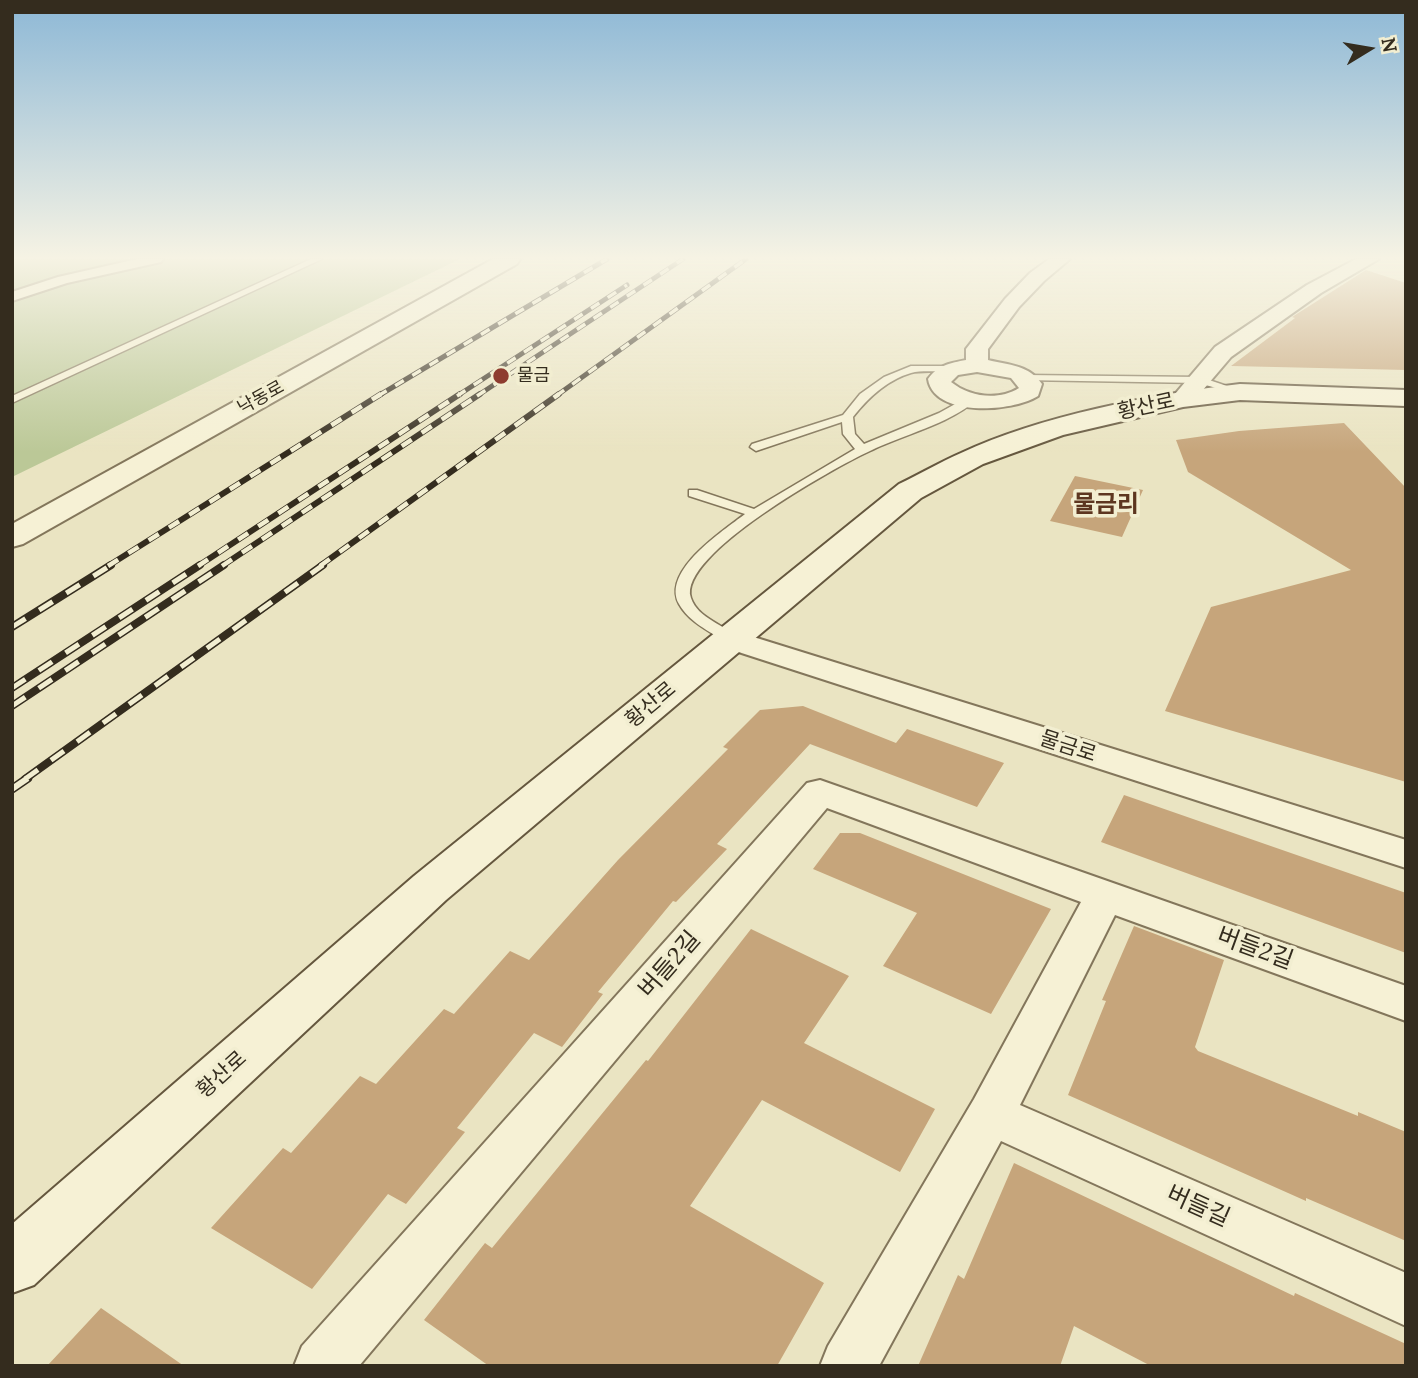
<!DOCTYPE html>
<html>
<head>
<meta charset="utf-8">
<style>
  body { margin:0 }
  #map { position:relative; width:1418px; height:1378px; overflow:hidden; background:#eae4c2; font-family:Lora,serif }
  canvas { display:block }
  .frame { position:absolute; inset:0; border:14px solid #342c1e; pointer-events:none }
  .north { position:absolute; left:1334px; top:14px; width:70px; height:70px; -webkit-text-stroke:5px #f2eed1; paint-order:stroke; rotate:79deg; font-size:19px; font-weight:700; line-height:28px; text-align:center; color:#342c1e }
  .north::after { content:''; display:block; margin:auto; width:24px; height:32px; background:#342c1e; clip-path:polygon(50% 0,100% 100%,50% 72%,0 100%) }
</style>
</head>
<body>
<div id="map">
<canvas width="1418" height="1378"></canvas>
<div class="frame"></div>
<div class="north">N</div>
</div>
<script>
const ctx = document.querySelector('canvas').getContext('2d');
ctx.lineJoin = 'round';
function fillPath(path, color) { ctx.fillStyle = color; ctx.fill(path, 'evenodd'); }
function stroke(path, color, width, dash) { ctx.strokeStyle = color; ctx.lineWidth = width; ctx.lineCap = dash ? 'butt' : 'round'; ctx.setLineDash(dash || []); ctx.stroke(path); }
function label(font, color, halo, rows, align = 'center') {
  ctx.font = font + ' Lora,"Noto Sans KR",serif'; ctx.lineWidth = 7; ctx.setLineDash([]); ctx.textBaseline = 'middle'; ctx.strokeStyle = halo; ctx.fillStyle = color; for (const [text, x, y, turn = 0] of rows) {
    ctx.save(); ctx.translate(x, y); ctx.rotate((+turn || 0) * Math.PI / 180); ctx.textAlign = isNaN(turn) ? turn : align; if (halo) ctx.strokeText(text, 0, 0); ctx.fillText(text, 0, 0); ctx.restore();
  }
}
const green = new Path2D(`
  M12,259h448l-448,218z`);
const building = new Path2D(`
  M1366,270l40,13v87l-175,-4 64,-48 -3,-1z
  M1344,423l62,65v294l-241,-71 46,-104 140,-37 -163,-98 -12,-32 63,-9z
  M1075,476l68,14 -21,47 -72,-16z
  M803,706l93,37 11,-14 97,34 -27,44 -167,-63 -93,100 10,5 -51,53 -3,-1 -75,91 5,2 -41,53 -28,-14 -77,95 8,4 -59,72 -18,-10 -76,95 -101,-61 72,-80 8,5 69,-77 16,8 68,-75 10,5 56,-63 19,9 89,-100 110,-111 -5,-2 37,-37z
  M1124,795l282,98v60l-305,-111z
  M840,833h20l191,76 -60,105 -108,-48 34,-53 -104,-44z
  M1134,926l90,34 -29,87 3,4 160,65v-4l48,20v109l-100,-43v3l-238,-106 38,-94 -4,-1z
  M751,929l98,47 -45,67 131,66 -35,63 -138,-72 -72,106 134,77 -47,83h-288l-65,-46 61,-77 7,5 154,-188 2,1z
  M1014,1163l280,133 1,-3 111,51v22h-255l-77,-40 -14,40h-142l40,-91 6,4z
  M101,1308l83,58h-137z`);
const service = new Path2D(`
  M311,259h11l-310,144v-7z
  M911,366h40l5,3 -5,3c-12,0 -28,-2 -40,1 -24,7 -43,25 -58,44l2,17 9,10 75,-31 27,-15 10,2c-26,24 -74,35 -106,51 -35,16 -193,104 -179,147 7,21 34,26 47,41l-7,4 -5,-1c-17,-11 -37,-20 -47,-38 -18,-33 44,-73 66,-90l-56,-18v-6h8l57,19 101,-60 -12,-15 -1,-12 -86,29 -6,-4 2,-3 91,-29 17,-21 24,-17z
  M1026,375l174,2 45,15 -5,3 -41,-12 -177,-3 -1,-2z`);
const pedestrian = new Path2D(`
  M137,259h26l-2,3 -94,21 -55,18v-9l46,-15z`);
const minor = new Path2D(`
  M1049,259h21l-26,22 -25,26 -31,42v11c21,5 41,5 54,24l-4,12c-25,16 -104,22 -110,-17 10,-14 22,-16 38,-19v-11l39,-50 25,-26zM977,372l34,6 8,10c-21,13 -49,9 -68,-6l7,-7z
  M1356,259h23l-58,34 -90,64 -40,47h-16l-4,-5 4,-5 40,-47 92,-62z
  M731,630l675,210v28l-686,-222 -5,-7 5,-7z
  M820,780l586,206v35l-291,-106 -95,190 386,168v53l-405,-185 -122,225h-59l8,-20 146,-247 107,-197 -254,-94 -468,558h-65l8,-20 505,-563z`);
const tertiary = new Path2D(`
  M493,259h27l-3,5 -494,280 -11,3v-23z`);
const secondary = new Path2D(`
  M1240,384l166,6v16l-166,-6 -57,7 -120,28 -80,29 -62,34 -475,402 -412,385 -22,8v-69l402,-348 485,-392c21,-10 41,-22 62,-31 79,-37 192,-59 279,-69z`);
const railFar3 = new Path2D(`
  M378,396l229,-137
  M457,396l170,-111
  M477,396l206,-137
  M556,396l190,-137`);
const railFar2 = new Path2D(`
  M108,566l273,-172
  M198,566l262,-172
  M222,566l258,-172
  M320,566l239,-172`);
const railFar1 = new Path2D(`
  M12,627l99,-62
  M12,688l188,-123
  M12,706l212,-141
  M25,779l298,-214`);
const rail = new Path2D(`
  M12,789l16,-11`);
const markers = [
  [501,376,9,"#8e3c2f"]
];
const farPoinames = [
  ["물금",517,376]
];
const farStreetnames = [
  ["낙동로",261,398,-29]
];
const streetNames = [
  ["황산로",1146,407,-12],
  ["황산로",651,705,-40],
  ["물금로",1068,747,18],
  ["황산로",222,1075,-42]
];
const quarterNames = [
  ["물금리",1106,505]
];
const nearStreetnames = [
  ["버들2길",1255,949,20],
  ["버들2길",670,965,-49],
  ["버들길",1198,1207,24]
];
fillPath(green, '#bbc897');
fillPath(building, '#c6a57b');
stroke(service, '#83765b', 3);
stroke(pedestrian, '#83765b', 4);
stroke(minor, '#83765b', 4);
stroke(tertiary, '#83765b', 4);
stroke(secondary, '#65573e', 4);
fillPath(service, '#f6f1d5');
fillPath(pedestrian, '#f6f1d5');
fillPath(minor, '#f6f1d5');
fillPath(tertiary, '#f6f1d5');
fillPath(secondary, '#f6f1d5');
stroke(railFar3, '#342c1e', 5);
stroke(railFar2, '#342c1e', 6);
stroke(railFar1, '#342c1e', 8);
stroke(rail, '#342c1e', 9);
stroke(railFar3, '#f2eed1', 3.5, [10]);
stroke(railFar2, '#f2eed1', 4.5, [12]);
stroke(railFar1, '#f2eed1', 5, [16]);
stroke(rail, '#f2eed1', 6, [19]);
const sky = ctx.createLinearGradient(0, 0, 0, 452);
sky.addColorStop(0, '#8db8d6');
sky.addColorStop(0.57, '#f6f3e4');
sky.addColorStop(1, '#f6f3e400');
ctx.fillStyle = sky;
ctx.fillRect(0, 0, 1418, 452);
for (const [x, y, r, color] of markers) { const dot = new Path2D(); dot.arc(x, y, r, 0, 2 * Math.PI); ctx.fillStyle = color; ctx.fill(dot); stroke(dot, '#f2eed1', 2.5); }
label('18px', '#342c1e', '#f2eed1', farPoinames, 'left');
label('18px', '#342c1e', '#f2eed1', farStreetnames);
label('21px', '#342c1e', '#f2eed1', streetNames);
label('bold 24px', '#5d3620', '#f2eed1', quarterNames);
label('24px', '#342c1e', '#f2eed1', nearStreetnames);
</script>
</body>
</html>
